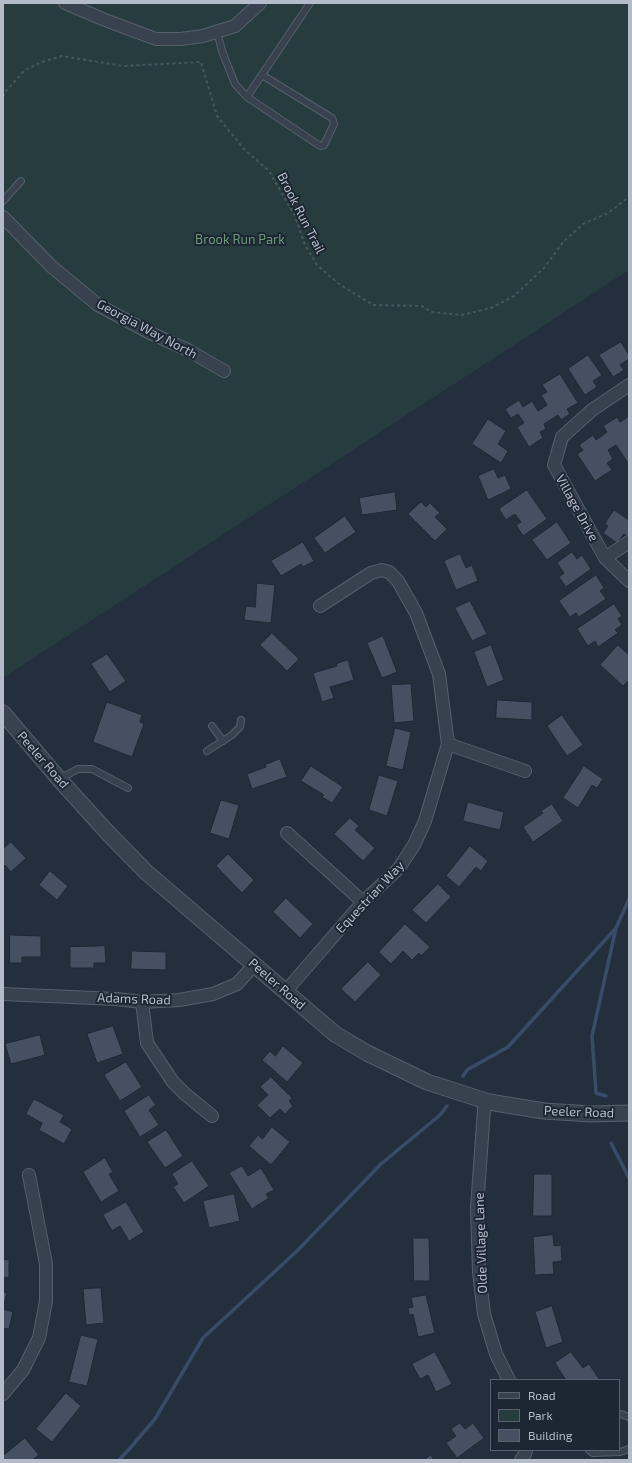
<!DOCTYPE html>
<html>
<head>
<meta charset="utf-8">
<style>
  body { margin:0 }
  #map { position:relative; width:632px; height:1463px; overflow:hidden; background:#242f3e; font-family:"Exo 2",sans-serif }
  canvas { display:block }
  .frame { position:absolute; inset:0; border:4px solid #b4bcc9; pointer-events:none }
  .legend { position:absolute; left:490px; top:1379px; width:130px; height:72px; box-sizing:border-box; background:#1d2633; border:1px solid #59626f; margin:0; padding:5px 7px; list-style:none; font-size:12px; color:#b4bcc9 }
  .legend li { display:flex; align-items:center; gap:8px; height:20px }
  .legend b { width:20px; border:1px solid #59626f }
</style>
</head>
<body>
<div id="map">
<canvas width="632" height="1463"></canvas>
<div class="frame"></div>
<ul class="legend">
<li><b style="height:5px;background:#38414e"></b>Road</li>
<li><b style="height:11px;background:#263c3f"></b>Park</li>
<li><b style="height:11px;background:#455162"></b>Building</li>
</ul>
</div>
<script>
const ctx = document.querySelector('canvas').getContext('2d');
ctx.lineJoin = 'round';
function fillPath(path, color) { ctx.fillStyle = color; ctx.fill(path, 'evenodd'); }
function stroke(path, color, width, dash) { ctx.strokeStyle = color; ctx.lineWidth = width; ctx.lineCap = dash ? 'butt' : 'round'; ctx.setLineDash(dash || []); ctx.stroke(path); }
function label(font, color, halo, rows, align = 'center') {
  ctx.font = font + ' "Exo 2",sans-serif'; ctx.lineWidth = 4; ctx.setLineDash([]); ctx.textBaseline = 'middle'; ctx.strokeStyle = halo; ctx.fillStyle = color; for (const [text, x, y, turn = 0] of rows) {
    ctx.save(); ctx.translate(x, y); ctx.rotate((+turn || 0) * Math.PI / 180); ctx.textAlign = isNaN(turn) ? turn : align; if (halo) ctx.strokeText(text, 0, 0); ctx.fillText(text, 0, 0); ctx.restore();
  }
}
const green = new Path2D(`
  M3,3h626v267l-626,408z`);
const stream = new Path2D(`
  M463,1076l4,-6 41,-23 108,-119
  M606,1096l-10,-3 -4,-57 24,-108 13,-29
  M611,1143l18,35
  M119,1460l12,-13 24,-28 48,-81 94,-87 84,-87 59,-49 7,-9`);
const building = new Path2D(`
  M621,342l8,13v4l-9,6 4,5 -11,7 -14,-22z
  M588,355l14,20 -9,6 4,6 -12,8 -17,-26z
  M560,374l18,29 -11,6 3,5 -9,6 -3,-5 -14,9 2,5 -6,3 3,6 -14,9 -12,-20 7,-4 -6,-9 -7,4 -6,-9 14,-9 4,7 9,-6 6,10 9,-6 -6,-10 6,-3 -5,-7z
  M629,416v47h-1l-12,-18 -8,5 5,9 -6,4 5,7 -17,11 -18,-27 6,-4 -4,-5 14,-10 3,5 11,-8 -4,-6 14,-9 3,5z
  M488,419l18,12 -8,13 10,7 -7,12 -29,-19z
  M494,469l4,9 7,-3 6,14 -23,11 -10,-24z
  M527,490l20,29 -24,17 -7,-11 5,-3 -6,-8 -9,6 -7,-11z
  M395,492l2,18 -35,5 -3,-17z
  M421,502l5,5 4,-4 10,10 -5,4 12,12 -12,12 -27,-27z
  M614,510l15,10v17l-5,-3 -7,9 -14,-10 5,-7 -3,-2z
  M345,516l11,16 -31,21 -11,-15z
  M557,522l14,21 -24,17 -15,-20z
  M303,542l11,19 -11,6 -2,-3 -20,12 -10,-15z
  M572,552l5,7 5,-4 9,14 -25,18 -7,-10 5,-4 -7,-10z
  M460,554l6,14 6,-3 6,16 -22,9 -12,-29z
  M596,575l8,13 -4,3 6,8 -27,18 -3,-4 -6,4 -11,-16z
  M257,583l18,2 -4,38 -27,-3 2,-14 9,1z
  M470,601l17,33 -15,7 -17,-33z
  M614,604l8,12 -4,3 4,6 -7,5 3,3 -20,14 -3,-6 -7,5 -11,-17z
  M272,633l27,26 -12,12 -27,-26z
  M383,636l14,36 -15,6 -15,-35z
  M491,645l13,35 -17,7 -13,-35z
  M618,645l11,10v25l-6,6 -23,-21z
  M107,654l19,27 -16,11 -19,-28z
  M348,660l6,20 -24,7 4,11 -12,4 -9,-29 24,-7 -1,-2z
  M411,684l3,37 -20,2 -3,-38z
  M497,700l35,2v18l-36,-2z
  M107,702l35,13 -2,7 4,2 -12,33 -39,-15z
  M562,715l21,30 -16,11 -20,-30z
  M395,728l16,4 -8,38 -17,-4z
  M280,759l7,18 -35,12 -5,-15 19,-7 -1,-2z
  M311,766l32,21 -11,16 -10,-6 2,-2 -23,-14z
  M584,766l19,13 -6,9 -5,-3 -14,23 -15,-10z
  M379,775l19,6 -11,35 -18,-6z
  M221,800l18,5 -10,34 -19,-6z
  M468,802l36,10 -4,18 -37,-9z
  M552,804l11,17 -30,21 -10,-15 20,-14 -2,-2z
  M350,818l9,8 -4,4 20,18 -12,13 -29,-27z
  M11,842l15,16 -15,14 -6,-7 -2,2v-18z
  M470,846l18,15 -7,10 -5,-4 -17,20 -13,-11z
  M228,854l26,26 -12,13 -26,-27z
  M50,871l18,15 -11,14 -18,-15z
  M438,884l13,13 -25,26 -14,-13z
  M286,898l27,26 -13,14 -27,-26z
  M405,924l25,23 -9,9 -2,-3 -7,7 -9,-9 -12,13 -12,-12z
  M10,935l31,1v21h-19v6h-12z
  M105,946l1,17h-12v5h-24v-21z
  M132,951l34,1v18l-35,-1z
  M368,962l13,13 -26,27 -14,-13z
  M113,1026l10,28 -26,9 -10,-29z
  M40,1035l5,20 -34,9 -6,-20z
  M283,1046l20,17 -16,19 -25,-22 8,-9 5,5z
  M126,1062l16,25 -22,14 -16,-26z
  M271,1077l21,21 -3,3 4,5 -8,8 -5,-5 -10,9 -13,-13 11,-10 -8,-8z
  M149,1095l7,10 -7,5 10,15 -19,12 -16,-26z
  M34,1099l30,16 -4,7 12,7 -8,15 -25,-14 3,-7 -16,-9z
  M272,1127l18,15 -19,23 -22,-19 9,-11 4,4z
  M166,1130l17,26 -18,12 -18,-26z
  M105,1158l8,14 -4,2 10,17 -18,11 -18,-30z
  M192,1161l17,25 -25,17 -11,-16 5,-3 -6,-10z
  M242,1166l6,10 13,-8 13,22 -8,4 3,4 -17,11 -23,-36z
  M534,1174h18v42h-19z
  M234,1194l6,27 -31,7 -6,-27z
  M126,1202l18,30 -15,9 -9,-15 -8,5 -9,-16z
  M553,1235l1,11 7,-1 1,16 -9,1 1,12 -19,1 -2,-38z
  M413,1238h16l1,43h-16z
  M3,1259l6,1v18l-6,-1z
  M101,1288l3,35 -18,2 -3,-36z
  M3,1292l4,1 -4,16 10,3 -4,17 -6,-1z
  M426,1295l9,38 -17,4 -5,-23 -4,1 -1,-7 5,-1 -2,-9z
  M552,1306l11,36 -17,6 -11,-36z
  M81,1335l17,4 -11,47 -18,-4z
  M435,1352l17,32 -16,8 -8,-17 -8,4 -8,-15z
  M571,1352l12,16 6,-4 11,16h-34l-11,-17z
  M66,1393l15,13 -29,36 -16,-13z
  M460,1423l5,6 8,-6 11,15 -27,20 -11,-15 10,-7 -5,-7z
  M25,1438l14,17 -7,5h-29v-4z
  M431,1455l3,5h-10z`);
const path = new Path2D(`
  M3,97l3,-6 19,-21 17,-8 20,-6 61,10 78,-4 16,54 27,33 25,22 26,45 10,29 12,20 22,19 34,21 49,1 10,6 30,3 29,-7 23,-12 30,-28 20,-27 19,-17 25,-11 21,-16`);
const service = new Path2D(`
  M217,31l5,20 13,33 12,13 73,49 4,-1 10,-21 -2,-6 -70,-43
  M247,97l63,-94
  M3,201l18,-20
  M212,726l11,15
  M207,751l25,-16 8,-8 1,-7
  M59,779l19,-10h14l36,19
  M619,1415l2,-1 8,3
  M589,1450l4,3 27,-1 9,-3`);
const minor = new Path2D(`
  M65,3l40,17 51,19h25l22,-3 32,-10 25,-23
  M3,217l49,50 46,38 52,28 38,17 36,21
  M629,385l-37,25 -30,27 -8,28 51,93 24,23
  M605,558l24,-16
  M448,744l77,27
  M287,833l76,69
  M285,992l78,-90 36,-34 15,-23 11,-24 23,-77 -9,-70 -23,-61 -18,-32 -9,-9 -7,-2 -11,3 -51,33
  M3,994l113,5 26,3 37,-2 34,-6 24,-10 17,-19
  M142,1002l5,41 26,39 12,12 27,22
  M489,1102l-5,7 -7,99 2,64 5,42 12,40 13,26
  M3,1394l20,-24 16,-32 7,-37v-37l-17,-89
  M521,1460l4,-6 1,-4`);
const tertiary = new Path2D(`
  M3,713l56,66 48,53 39,40 189,162 32,19 60,29 62,20 55,9 47,3 38,-1`);
const streetNames = [
  ["Brook Run Trail",301,213,63],
  ["Georgia Way North",147,329,28],
  ["Village Drive",577,508,61],
  ["Peeler Road",43,760,49],
  ["Equestrian Way",370,897,-47],
  ["Peeler Road",277,984,41],
  ["Adams Road",134,999,2],
  ["Peeler Road",579,1112,2],
  ["Olde Village Lane",481,1243,-92]
];
const parkNames = [
  ["Brook Run Park",240,240]
];
fillPath(green, '#263c3f');
stroke(stream, '#394c67', 3.5);
fillPath(building, '#455162');
stroke(building, '#1f2835', 1);
stroke(service, '#565f6c', 8);
stroke(minor, '#565f6c', 14);
stroke(tertiary, '#565f6c', 17);
stroke(path, '#44595c', 2, [3, 3]);
stroke(service, '#38414e', 6);
stroke(minor, '#38414e', 12);
stroke(tertiary, '#38414e', 15);
label('13px', '#b4bcc9', '#1d2633', streetNames);
label('13px', '#6b9a76', '#1d2633', parkNames);
</script>
</body>
</html>
